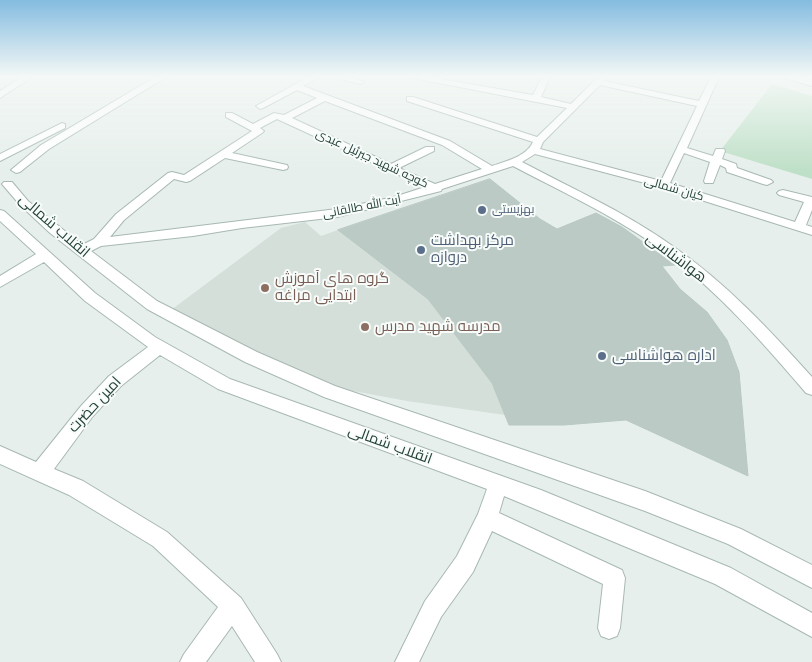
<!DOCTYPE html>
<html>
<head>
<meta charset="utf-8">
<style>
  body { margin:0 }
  canvas { display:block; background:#e6efeb }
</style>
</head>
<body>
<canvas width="812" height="662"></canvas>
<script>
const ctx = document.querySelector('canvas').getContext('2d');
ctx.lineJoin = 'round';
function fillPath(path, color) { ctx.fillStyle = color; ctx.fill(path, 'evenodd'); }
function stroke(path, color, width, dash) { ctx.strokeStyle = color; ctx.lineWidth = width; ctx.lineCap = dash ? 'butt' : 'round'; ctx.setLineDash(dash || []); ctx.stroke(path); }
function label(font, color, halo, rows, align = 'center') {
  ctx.font = font + ' Helvetica,Cairo,sans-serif'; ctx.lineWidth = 4; ctx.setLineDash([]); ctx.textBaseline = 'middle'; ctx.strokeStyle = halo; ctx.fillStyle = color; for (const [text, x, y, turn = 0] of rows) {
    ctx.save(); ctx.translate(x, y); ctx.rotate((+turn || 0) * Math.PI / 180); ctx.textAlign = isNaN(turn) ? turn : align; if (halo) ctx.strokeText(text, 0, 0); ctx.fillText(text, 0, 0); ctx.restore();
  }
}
const built = new Path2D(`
  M305,222l16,14 17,-6 90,69 64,84 13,32 -98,-14 -70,-13 -170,-75 114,-85z`);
const green = new Path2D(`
  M772,84l40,12v83l-92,-28z`);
const building = new Path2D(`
  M490,179l50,40 17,10 39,-16 26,14 53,38 -13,1 18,23 27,23 20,28 12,32 9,104 -122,-56 -62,5h-55l-17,-42 -64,-84 -90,-69z`);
const minor = new Path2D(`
  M22,77h10l-32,21v-7z
  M155,77h11l-117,72 -29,23 -4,1 -5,-3 30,-25z
  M308,77h11l-16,9 147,55 42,25c14,-5 34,-9 41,-24l-126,-41v-4h6l124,40 30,-29 -159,-31h21l104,18 9,-18h8l-9,20 30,7 27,-27h9l-3,4 95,20 12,-24h8l-32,71 26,8 3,-7h8l1,2 -3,8 14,5 1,4 34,12 2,2 -6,3 -4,-1 -36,-12 -1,-4 -6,-3 -7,18h-8l-1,-2 6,-19 -26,-9 -14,30 125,39 9,-20 -25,-7 -2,-2 2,-2 4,-1 29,7v13l-6,15 6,2v8l-152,-48 -125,-33 -13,8c51,27 105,51 152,85 52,36 96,83 138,130v18l-6,-2c-43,-50 -87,-101 -140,-140 -47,-35 -102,-60 -153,-87l-71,23 -1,2 -104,26 -95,11 -49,8 -92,10 -10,5 66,50 100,51 78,34 310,105 96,38 71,36v23l-84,-44 -83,-33 -321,-114 -79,-35 -98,-53 -97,-76 -30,-28 -18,-21 2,-2h8l16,19 54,44 12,-6 22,-25 52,-41 4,-1 12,3 68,-44 -26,-14v-4h6l21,11 21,-11 10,2 33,-17 -20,-8 -34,18 -3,1 -4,-3zM600,85l97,21 -36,75 -121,-32 3,-7zM325,101l117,44 40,24 -47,15 -36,-16 35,-17v-4h-8l-35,17 -99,-46zM277,119l148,68 -31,10 -57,12 -227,28 14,-17 50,-41 12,3 4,-1 35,-23 58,12 4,-1 1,-2 -1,-2 -55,-12 30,-20 2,-2 -4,-3z
  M333,77h17l14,5 -4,2z
  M781,77h17l14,3v6z
  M62,123l3,1v4l-65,33v-7z
  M0,210l4,1 91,82 60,44 75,42 311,111 190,78 81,45v24l-97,-53 -211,-88 -5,17 123,57 3,8 -5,50 -3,8 -8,3 -8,-3 -3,-8 5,-44 -111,-53 -19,41 -32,45 -22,45h-24l30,-61 32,-45 21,-42 9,-25 -269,-100 -58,-34 -39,31 -28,30 -39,53 29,12 84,51 74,66 36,56 4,8h-26l-23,-36 -26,36h-26l4,-8 34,-47 -65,-61 -84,-51 -69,-31v-18l36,16 45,-56 28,-30 39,-29 -63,-46 -41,-39 -44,25v-11l36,-22 -36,-33z`);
const markers = [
  [482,210,5,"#5c6f8a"],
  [421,250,5,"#5c6f8a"],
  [265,288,5,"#8d6e63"],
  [365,327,5,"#8d6e63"],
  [602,356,5,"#5c6f8a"]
];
const farStreetnames = [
  ["کوچه شهید جبرئیل عبدی",372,159,25],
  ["کیان شمالی",674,189,16],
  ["آیت الله طالقانی",362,207,-11]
];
const farServicenames = [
  ["بهزیستی",492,210]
];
const streetNames = [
  ["انقلاب شمالی",54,226,41],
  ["هواشناسی",676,258,37],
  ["امین حضرت",95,405,-47],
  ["انقلاب شمالی",390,445,20]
];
const serviceNames = [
  ["مرکز بهداشت",431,241],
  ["دروازه",431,258],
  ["اداره هواشناسی",612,356]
];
const educationNames = [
  ["گروه های آموزش",275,279],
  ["ابتدایی مراغه",275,296],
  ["مدرسه شهید مدرس",375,327]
];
fillPath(built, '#d4dfda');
fillPath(green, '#bfe0c8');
fillPath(building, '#bbcac4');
stroke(building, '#b8c9c2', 1);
stroke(minor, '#a8b8b2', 2);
fillPath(minor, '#fff');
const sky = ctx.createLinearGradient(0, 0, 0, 170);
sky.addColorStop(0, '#84bce0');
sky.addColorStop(0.45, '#f4f8f6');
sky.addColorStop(1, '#f4f8f600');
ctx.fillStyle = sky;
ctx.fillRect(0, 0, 812, 170);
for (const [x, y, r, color] of markers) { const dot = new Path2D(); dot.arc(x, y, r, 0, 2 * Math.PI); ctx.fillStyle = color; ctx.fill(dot); stroke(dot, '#f7fbf9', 2); }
label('12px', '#24423a', '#f7fbf9', farStreetnames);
label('12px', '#4e5e75', '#f7fbf9', farServicenames, 'left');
label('15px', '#24423a', '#f7fbf9', streetNames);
label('15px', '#4e5e75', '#f7fbf9', serviceNames, 'left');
label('15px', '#785e54', '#f7fbf9', educationNames, 'left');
</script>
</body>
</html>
